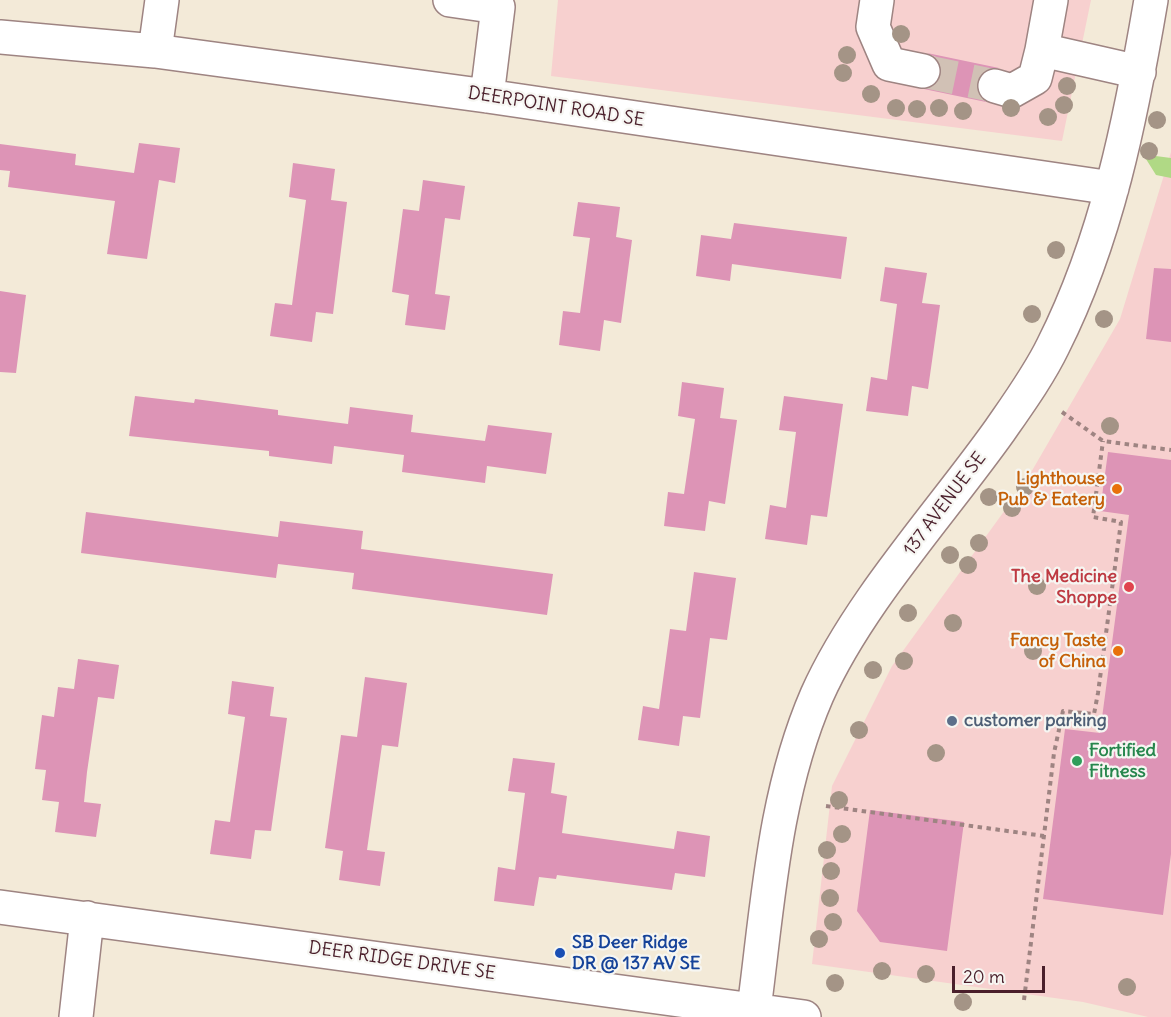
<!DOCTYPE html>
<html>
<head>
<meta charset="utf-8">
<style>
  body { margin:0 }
  #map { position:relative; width:1171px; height:1017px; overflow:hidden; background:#f3ead8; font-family:Delius,sans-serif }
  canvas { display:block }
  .scale { position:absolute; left:952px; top:966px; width:93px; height:27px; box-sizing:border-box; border:3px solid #4a1f2b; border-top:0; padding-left:8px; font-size:18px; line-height:21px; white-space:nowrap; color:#4a1f2b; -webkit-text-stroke:4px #f6f6f2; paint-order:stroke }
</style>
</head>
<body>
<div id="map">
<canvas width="1171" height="1017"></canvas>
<div class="scale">20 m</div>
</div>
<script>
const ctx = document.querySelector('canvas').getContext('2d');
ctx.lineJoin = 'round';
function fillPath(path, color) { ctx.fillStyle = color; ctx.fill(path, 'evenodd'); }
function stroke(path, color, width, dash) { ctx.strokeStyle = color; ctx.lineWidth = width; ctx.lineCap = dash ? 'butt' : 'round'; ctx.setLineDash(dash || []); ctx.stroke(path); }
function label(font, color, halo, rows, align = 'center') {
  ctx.font = font + ' Delius,sans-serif'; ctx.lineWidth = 4.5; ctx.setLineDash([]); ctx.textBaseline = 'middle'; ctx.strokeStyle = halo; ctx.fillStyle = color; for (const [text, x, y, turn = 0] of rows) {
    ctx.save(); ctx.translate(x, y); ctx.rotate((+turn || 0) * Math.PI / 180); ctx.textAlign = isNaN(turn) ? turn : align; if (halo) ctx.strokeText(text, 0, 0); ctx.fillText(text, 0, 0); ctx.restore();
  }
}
const built = new Path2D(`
  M558,0h533l-29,141 -511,-65z
  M1171,152v865h-23l-65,-15 -271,-38 20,-178 60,-120 134,-185 94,-162z`);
const green = new Path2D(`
  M1148,155l23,3v20l-15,-3 -10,-16z`);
const building = new Path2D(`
  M927,53l72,15 -16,4 -6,8v11l9,11 -62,-13 13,-5 4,-10v-9l-5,-8z
  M139,143l41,5 -5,35 -16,-3 -12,79 -40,-5 8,-53 -107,-14 2,-16 -10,-1v-26l76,10 -1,11 59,8z
  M293,163l42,6 -4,31 16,2 -14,112 -17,-2 -4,30 -42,-6 5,-33 17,2 14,-105 -17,-3z
  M423,180l42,6 -5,34 -15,-2 -10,76 15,2 -5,34 -40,-5 4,-30 -17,-3 11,-83 16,2z
  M578,202l42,5 -4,30 16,3 -11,83 -17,-3 -4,31 -41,-6 4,-34 17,2 10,-75 -17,-2z
  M734,223l113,14 -6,42 -109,-15 -2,17 -34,-5 5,-41 30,4z
  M885,267l42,6 -5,30 18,2 -12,84 -16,-3 -4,30 -42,-5 5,-34 16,3 10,-76 -17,-3z
  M1154,268l17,1v73l-25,-3z
  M0,291l26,4 -10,78 -16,-1z
  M682,382l42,6 -4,30 17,2 -12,84 -16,-3 -4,30 -41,-5 4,-34 16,2 11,-75 -17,-3z
  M135,396l59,7 1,-4 83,11v5l70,9 2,-17 63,8 -2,17 74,9 3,-16 64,8 -6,41 -59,-8 -2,17 -83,-11 2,-17 -70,-9 -2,18 -63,-8v-5l-140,-15z
  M784,396l59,8 -16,113 -16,-2 -4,30 -42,-6 5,-34 16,3 10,-76 -17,-2z
  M1108,452l63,8v394l-8,61 -120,-16 22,-170 35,4 29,-218 -29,-4z
  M86,512l192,25 2,-16 83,10 -2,18 192,25 -6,41 -195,-26 2,-16 -76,-9 -2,14 -195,-25z
  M694,572l42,6 -9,62 -17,-2 -10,80 -17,-2 -4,30 -41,-6 5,-34 16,3 11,-80 16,2z
  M78,659l41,6 -5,34 -16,-2 -11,75 -3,30 17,2 -5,33 -41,-5 4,-30 -17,-2 4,-30 -11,-1 7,-54 12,2 4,-30 16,2z
  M365,677l42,6 -9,64 -16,-2 -15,105 18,2 -5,34 -41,-6 4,-29 -18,-3 16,-113 16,2z
  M232,681l42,6 -4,29 17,2 -16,113 -16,-1 -4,29 -41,-5 5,-34 15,2 15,-105 -17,-3z
  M513,758l42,5 -4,30 16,3 -5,37 112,16 3,-18 33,5 -5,41 -30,-4 -3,17 -115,-15 -1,4 -17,-2 -5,29 -40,-5 4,-34 17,3 10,-77 -17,-2z
  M870,810l94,12 -17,129 -67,-9 -23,-31z`);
const minorTunnel = new Path2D(`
  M923,71l72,15`);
const path = new Path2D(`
  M1062,412l41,29 68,9
  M826,806l218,30
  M1024,1000l30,-247 9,-42 31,3 4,-21 23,-171 -28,-5 10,-76`);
const minor = new Path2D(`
  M450,0l48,7 -11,89
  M877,0l-4,27 16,37 34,7
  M1051,0l-9,50 97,22
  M0,37l155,14 332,45 625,92
  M155,51l7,-51
  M995,86l17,5 23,-13 7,-28
  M0,907l804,110
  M754,1009c14,-106 20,-215 63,-314 41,-92 124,-182 183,-265 18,-26 39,-55 53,-84 54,-107 78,-228 98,-346
  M76,1017l11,-99`);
const trees = [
  [901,34],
  [847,55],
  [843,73],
  [1067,86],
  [871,94],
  [1064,105],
  [896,108],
  [939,108],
  [1011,108],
  [917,109],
  [963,111],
  [1048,117],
  [1157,120],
  [1149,151],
  [1056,250],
  [1032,314],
  [1104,319],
  [1110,426],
  [1025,487],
  [989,497],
  [1012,508],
  [979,543],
  [950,555],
  [968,565],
  [1037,586],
  [908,613],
  [953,623],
  [1033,651],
  [904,661],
  [873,670],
  [859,730],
  [936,753],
  [839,800],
  [842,834],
  [827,850],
  [831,871],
  [830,898],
  [833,922],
  [819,939],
  [882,971],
  [926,974],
  [835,983],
  [1127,987],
  [963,1002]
];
const markers = [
  [1117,489,6,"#e8710a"],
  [1129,587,6,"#e0444e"],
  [1118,651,6,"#e8710a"],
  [952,721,6,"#5c6f8a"],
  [1077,761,6,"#2e9e5b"],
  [560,953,6,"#1a4fb4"]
];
const streetNames = [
  ["DEERPOINT ROAD SE",556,107,9],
  ["137 AVENUE SE",945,504,-53],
  ["DEER RIDGE DRIVE SE",402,961,8]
];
const foodNames = [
  ["Lighthouse",1105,479],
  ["Pub & Eatery",1105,500],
  ["Fancy Taste",1106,641],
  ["of China",1106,662]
];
const healthNames = [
  ["The Medicine",1117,577],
  ["Shoppe",1117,598]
];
const serviceNames = [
  ["customer parking",964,721]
];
const leisureNames = [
  ["Fortified",1089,751],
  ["Fitness",1089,772]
];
const transitNames = [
  ["SB Deer Ridge",572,943],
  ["DR @ 137 AV SE",572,964]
];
fillPath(built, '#f7d0cf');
fillPath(green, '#b0d985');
fillPath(building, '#dd94b6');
stroke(minorTunnel, '#d1c1b5', 33, [33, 16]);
stroke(minor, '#9e8482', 36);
stroke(path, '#9e8482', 4, [4.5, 4.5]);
stroke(minor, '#fff', 33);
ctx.fillStyle = '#a49486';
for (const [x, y] of trees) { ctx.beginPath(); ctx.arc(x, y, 9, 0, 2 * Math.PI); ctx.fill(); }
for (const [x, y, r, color] of markers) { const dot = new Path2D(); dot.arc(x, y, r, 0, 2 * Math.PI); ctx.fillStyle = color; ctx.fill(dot); stroke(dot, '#f6f6f2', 2); }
label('18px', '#4a1f2b', '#f6f6f2', streetNames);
label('bold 18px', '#c56008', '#f6f6f2', foodNames, 'right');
label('bold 18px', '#be3a42', '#f6f6f2', healthNames, 'right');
label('bold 18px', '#4e5e75', '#f6f6f2', serviceNames, 'left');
label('bold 18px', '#27864d', '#f6f6f2', leisureNames, 'left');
label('bold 18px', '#164399', '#f6f6f2', transitNames, 'left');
</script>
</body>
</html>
